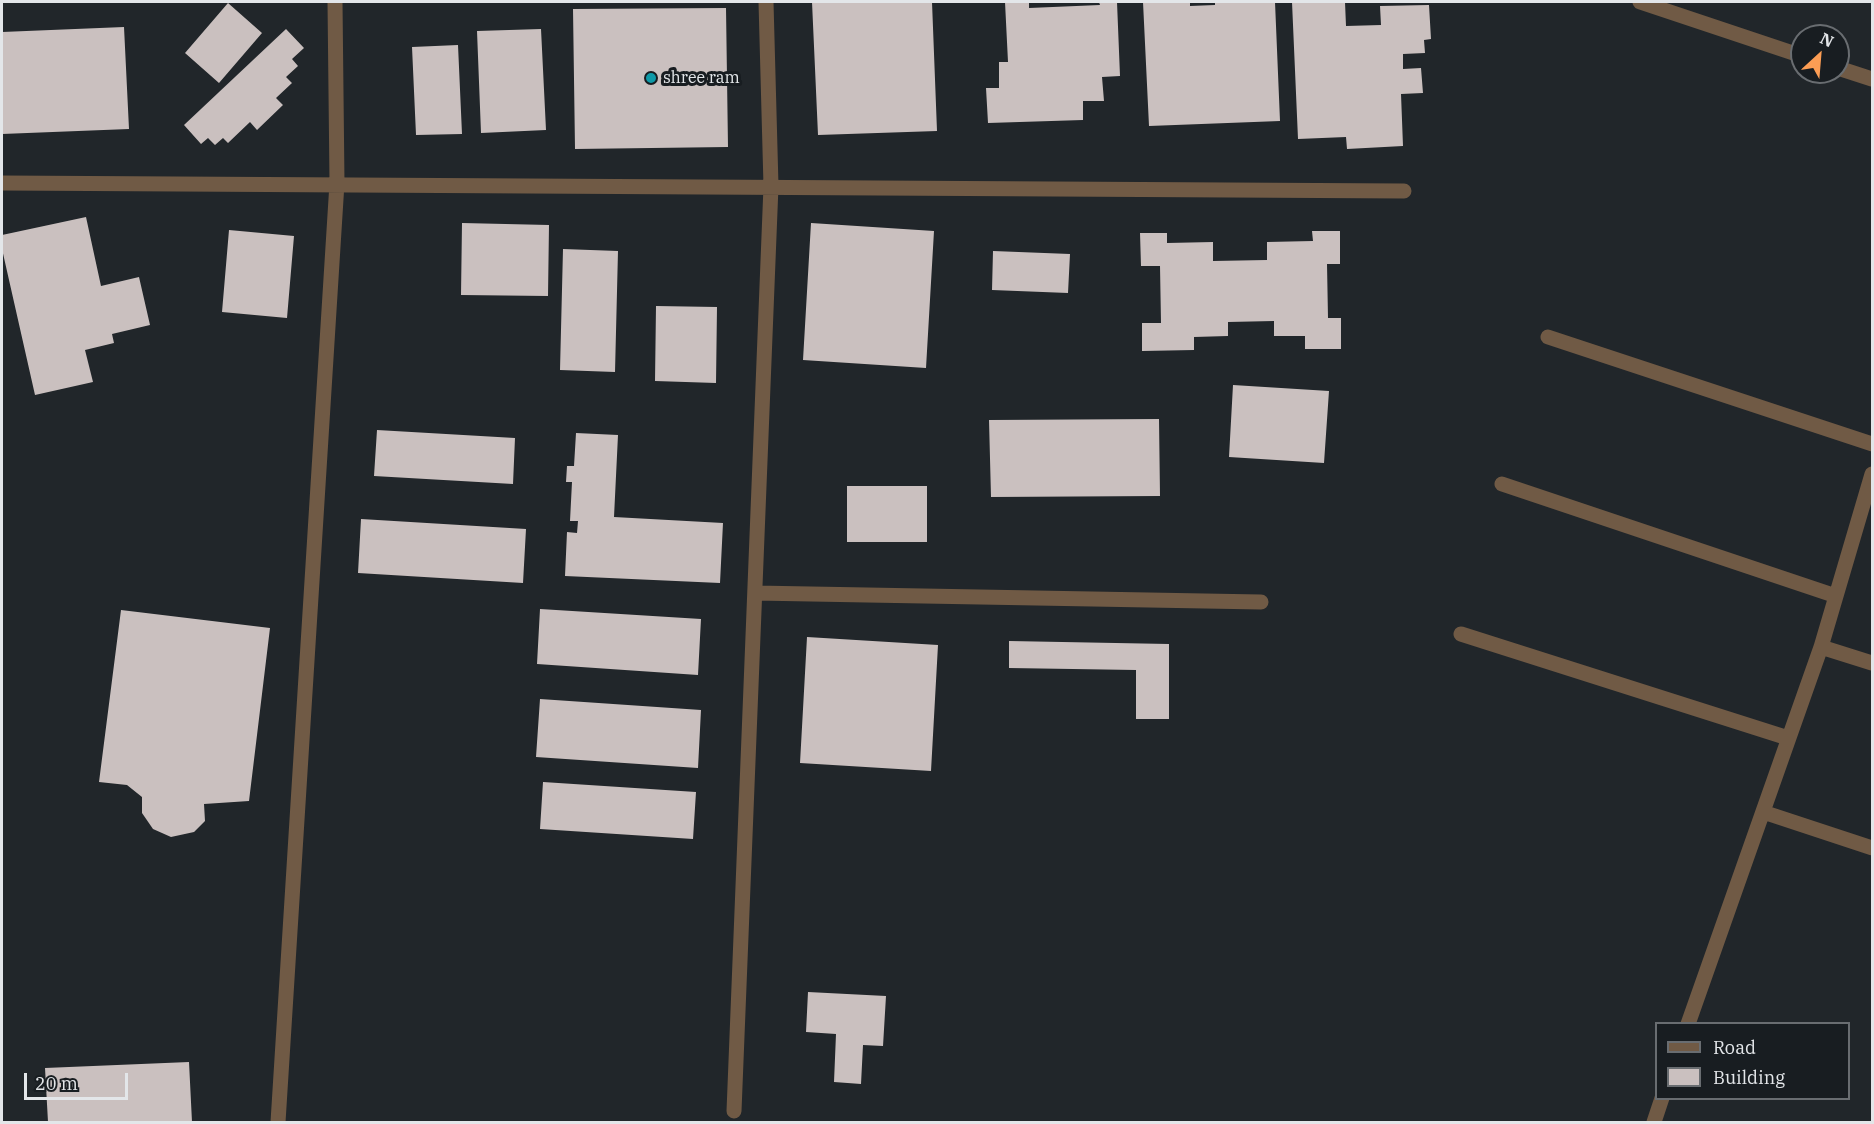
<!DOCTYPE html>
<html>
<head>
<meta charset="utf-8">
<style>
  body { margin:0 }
  #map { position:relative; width:1874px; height:1124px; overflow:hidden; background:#21262a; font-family:"IBM Plex Serif",serif }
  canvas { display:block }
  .frame { position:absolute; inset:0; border:3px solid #e3e6e9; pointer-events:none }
  .legend { position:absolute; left:1655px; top:1022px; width:195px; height:78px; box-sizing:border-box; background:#181d21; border:2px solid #696d71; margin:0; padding:8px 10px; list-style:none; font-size:18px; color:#e3e6e9 }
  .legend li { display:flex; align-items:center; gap:12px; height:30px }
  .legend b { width:30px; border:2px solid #696d71 }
  .north { position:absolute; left:1790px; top:24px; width:60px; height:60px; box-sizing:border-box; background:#181d21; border:2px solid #696d71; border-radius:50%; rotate:26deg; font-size:16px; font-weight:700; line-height:24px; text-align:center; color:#e3e6e9 }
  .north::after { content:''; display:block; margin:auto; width:21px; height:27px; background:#fc9d54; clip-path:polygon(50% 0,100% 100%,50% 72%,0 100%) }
  .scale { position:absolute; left:24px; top:1073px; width:104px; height:27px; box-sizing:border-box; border:3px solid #e3e6e9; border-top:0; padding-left:8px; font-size:18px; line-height:21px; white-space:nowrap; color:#e3e6e9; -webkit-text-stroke:4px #181d21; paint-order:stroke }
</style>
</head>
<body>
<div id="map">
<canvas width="1874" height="1124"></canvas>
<div class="frame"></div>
<ul class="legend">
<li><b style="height:8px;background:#705a45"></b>Road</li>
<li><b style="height:16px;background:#cac0bf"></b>Building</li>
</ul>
<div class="north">N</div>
<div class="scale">20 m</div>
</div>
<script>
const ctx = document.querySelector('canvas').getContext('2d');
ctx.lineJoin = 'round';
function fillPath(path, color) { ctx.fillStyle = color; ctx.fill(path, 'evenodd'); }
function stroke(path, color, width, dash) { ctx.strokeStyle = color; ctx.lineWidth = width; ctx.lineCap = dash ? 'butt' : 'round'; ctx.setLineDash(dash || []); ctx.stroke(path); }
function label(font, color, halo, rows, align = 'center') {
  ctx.font = font + ' "IBM Plex Serif",serif'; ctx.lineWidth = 6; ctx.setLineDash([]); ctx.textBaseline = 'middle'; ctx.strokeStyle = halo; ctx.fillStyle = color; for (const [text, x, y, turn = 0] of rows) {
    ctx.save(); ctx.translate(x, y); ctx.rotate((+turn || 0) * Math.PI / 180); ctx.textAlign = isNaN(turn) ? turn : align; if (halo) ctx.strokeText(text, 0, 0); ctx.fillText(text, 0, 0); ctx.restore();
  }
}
const building = new Path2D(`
  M812,2h120l5,129 -119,4z
  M1005,2h24v6l71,-3 -1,-3h18l3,74 -18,1 2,24h-21v19l-95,3 -2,-35h13v-26h9z
  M1143,2h47v4l25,-1v-3h60l5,119 -131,5z
  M1292,2h53l1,24 35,-1 -1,-19 49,-1 2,34 -7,1 1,13 -22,1v15l18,-1 2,25 -22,1 2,52 -56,3 -1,-12 -48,2z
  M228,3l34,30 -43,50 -34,-30z
  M726,8l2,139 -153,2 -2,-140z
  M124,27l5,102 -127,5v-102z
  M286,29l18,19 -12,11 6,7 -12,11 6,6 -16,15 7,7 -26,25 -7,-8 -22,21 -5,-5 -8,7 -7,-7 -7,6 -17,-19z
  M541,29l5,101 -65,3 -4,-102z
  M458,45l4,89 -46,1 -4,-88z
  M86,217l15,69 38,-9 11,48 -38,9 2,9 -29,7 8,32 -58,13 -33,-146v-14z
  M462,223l87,2 -1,71 -87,-1z
  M811,223l123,8 -8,137 -123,-8z
  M229,230l65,6 -7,82 -65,-6z
  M1312,231h28v33h-13l1,54h13v31h-36v-13h-31v-15l-46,1v14l-34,1v13l-52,1v-28h19l-1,-57h-19l-1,-33h27v10l46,-1v19l54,-1v-18l46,-1z
  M563,249l55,2 -3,121 -55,-2z
  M993,251l77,3 -2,39 -76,-3z
  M656,306l61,1 -1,76 -61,-2z
  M1233,385l96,6 -5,72 -95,-6z
  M1159,419l1,77 -169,1 -2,-77z
  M377,430l138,8 -2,46 -139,-8z
  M576,433l42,2 -4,82 109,6 -3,60 -155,-7 2,-44 10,1 1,-12h-8l2,-39h-6l1,-16h7z
  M847,486h80v56h-80z
  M361,519l165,10 -3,54 -165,-10z
  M540,609l161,10 -3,56 -161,-11z
  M121,610l149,18 -21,173 -45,3 1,17 -11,11 -23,5 -18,-8 -11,-16v-16l-15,-12 -28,-3z
  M807,637l131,8 -7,126 -131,-8z
  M1009,641l160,3v75h-33v-49l-127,-2z
  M540,699l161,11 -3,58 -162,-11z
  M543,782l153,10 -3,47 -153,-10z
  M808,992l78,4 -3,50 -20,-1 -2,39 -27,-2 2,-48 -30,-2z
  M189,1062l3,60h-144l-3,-54z`);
const service = new Path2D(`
  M1640,2l162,54
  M1838,68l34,11
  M1548,337l324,107
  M1502,484l334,112
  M1461,634l327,104
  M1821,647l51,16
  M1763,812l109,36
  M1688,1024l133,-377 51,-173
  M1654,1122l8,-24`);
const minor = new Path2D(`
  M2,183l1402,8
  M755,593l506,9
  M734,1111l37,-925 -5,-184
  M278,1122l59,-939 -2,-181`);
const markers = [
  [651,78,6,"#0f9aa8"]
];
const poiNames = [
  ["shree ram",663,78]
];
fillPath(building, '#cac0bf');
stroke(service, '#705a45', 15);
stroke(minor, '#705a45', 15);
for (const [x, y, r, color] of markers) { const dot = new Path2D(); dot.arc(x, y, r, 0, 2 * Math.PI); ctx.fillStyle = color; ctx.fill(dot); stroke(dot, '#181d21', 2); }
label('16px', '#e3e6e9', '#181d21', poiNames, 'left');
</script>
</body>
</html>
